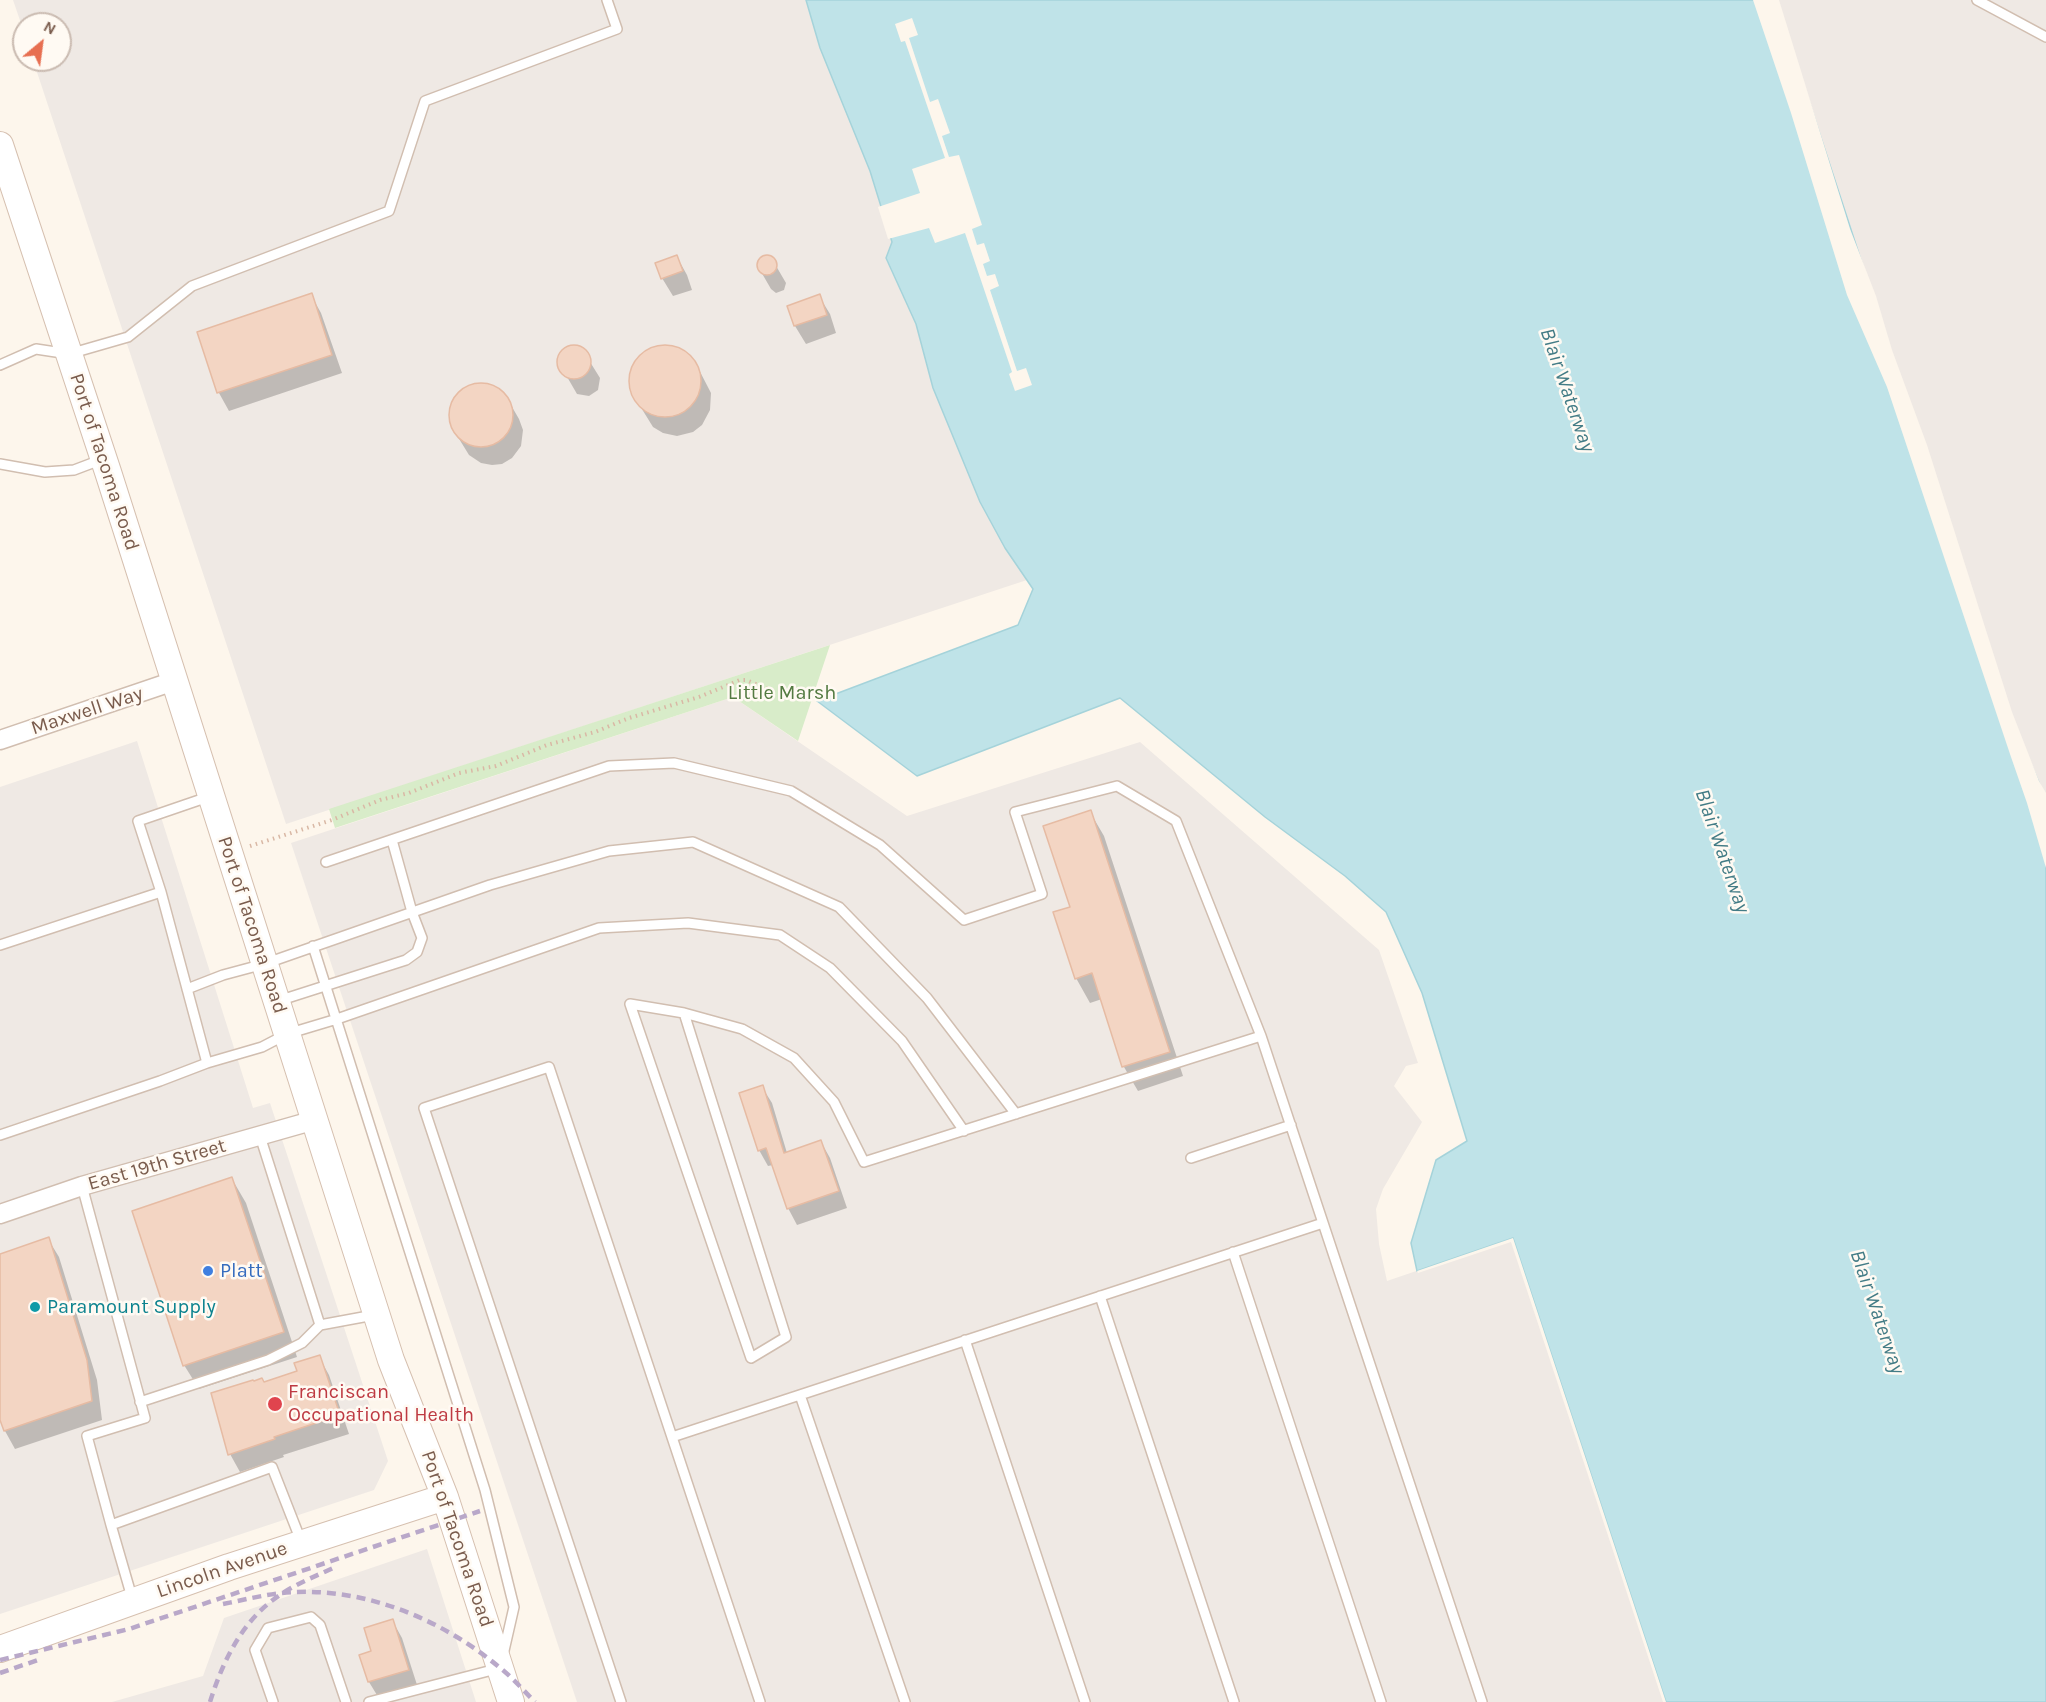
<!DOCTYPE html>
<html>
<head>
<meta charset="utf-8">
<style>
  body { margin:0 }
  #map { position:relative; width:2046px; height:1702px; overflow:hidden; background:#fdf6ec; font-family:Karla,sans-serif }
  canvas { display:block }
  .north { position:absolute; left:12px; top:12px; width:60px; height:60px; box-sizing:border-box; background:#fffaf3; border:2px solid #cabbb1; border-radius:50%; rotate:29deg; font-size:16px; font-weight:700; line-height:24px; text-align:center; color:#7a5c4d }
  .north::after { content:''; display:block; margin:auto; width:21px; height:27px; background:#e76f51; clip-path:polygon(50% 0,100% 100%,50% 72%,0 100%) }
</style>
</head>
<body>
<div id="map">
<canvas width="2046" height="1702"></canvas>
<div class="north">N</div>
</div>
<script>
const ctx = document.querySelector('canvas').getContext('2d');
ctx.lineJoin = 'round';
function fillPath(path, color) { ctx.fillStyle = color; ctx.fill(path, 'evenodd'); }
function stroke(path, color, width, dash) { ctx.strokeStyle = color; ctx.lineWidth = width; ctx.lineCap = dash ? 'butt' : 'round'; ctx.setLineDash(dash || []); ctx.stroke(path); }
function label(font, color, halo, rows, align = 'center') {
  ctx.font = font + ' Karla,sans-serif'; ctx.lineWidth = 5; ctx.setLineDash([]); ctx.textBaseline = 'middle'; ctx.strokeStyle = halo; ctx.fillStyle = color; for (const [text, x, y, turn = 0] of rows) {
    ctx.save(); ctx.translate(x, y); ctx.rotate((+turn || 0) * Math.PI / 180); ctx.textAlign = isNaN(turn) ? turn : align; if (halo) ctx.strokeText(text, 0, 0); ctx.fillText(text, 0, 0); ctx.restore();
  }
}
const industrial = new Path2D(`
  M13,0h793l14,48 50,123 22,71 -6,17 30,65 17,64 47,114 25,46 22,32 -741,244 -253,-764h27v-36h-36v8z
  M1776,0h270v799l-37,-86 -162,-483z
  M733,697l174,119 233,-74 239,208 39,113 -12,3 -12,20 28,36 -39,67 -7,20 3,35 8,37 126,-43 153,464h-1089l-286,-859z
  M137,741l116,367 17,-5 118,358 -14,29 -374,124v-827z
  M427,1549l49,153h-364l91,-26 21,-58z`);
const green = new Path2D(`
  M830,645l-32,96 -65,-44 -398,131 -6,-19z`);
const water = new Path2D(`
  M806,0h970l233,713 37,86v903h-380l-153,-464 -96,33 -6,-28 25,-83 31,-19 -45,-148 -36,-81 -41,-36 -80,-59 -145,-119 -203,78 -100,-75 201,-76 15,-36 -28,-41 -25,-46 -47,-114 -17,-64 -30,-66 6,-16 -22,-71 -50,-123z`);
const pier = new Path2D(`
  M1753,0h26l71,229 26,67 16,54 35,95 85,267 27,69 7,12v75l-19,-65 -16,-46 -124,-370 -40,-92 -56,-182z
  M912,18l6,17 -9,3 21,64 8,-3 12,34 -8,3 7,21 10,-2 23,70 -10,4 5,16 7,-2 6,18 -7,3 4,12 8,-2 4,12 -9,4 27,81 9,-3 6,17 -17,6 -6,-17 3,-2 -47,-139 -30,10 -6,-15 -41,11 -10,-32 42,-14 -8,-24 33,-11 -40,-117 -4,1 -6,-18z
  M1513,1238l153,464h-3l-152,-460 -93,31 -1,-2z`);
const shadow = new Path2D(`
  M677,257l10,18 5,15 -19,6 -11,-18z
  M767,257l5,2 14,24 -2,7 -8,3 -5,-4 -11,-19 -2,-6 3,-5z
  M311,295l10,18 21,60 -113,38 -10,-18 -20,-61z
  M819,296l11,18 6,19 -30,11 -11,-18 -6,-19z
  M666,346l19,7 11,11 15,29 -1,17 -8,15 -9,7 -16,4 -14,-3 -10,-6 -21,-34 -1,-6 1,-16 8,-13 16,-10z
  M570,348l12,1 18,29 -2,12 -9,6 -12,-2 -18,-31 2,-9z
  M474,385h15l6,3 13,12 11,19 4,11 -2,16 -9,12 -10,6 -10,1 -11,-2 -12,-8 -16,-26 -3,-10 2,-16 4,-6 9,-9z
  M1090,812l14,24 79,240 -45,15 -14,-24 -22,-68 -12,4 -14,-25 -4,-70z
  M762,1087l10,16 15,50 34,-11 9,16 17,50 -50,17 -9,-17 -15,-43 -5,1 -9,-16z
  M232,1179l14,24 51,154 -98,32 -15,-24z
  M48,1239l11,18 38,123 5,40 -87,29 -10,-18 -5,-16v-160z
  M319,1357l10,18 20,59 -66,21 1,2 -44,15 -10,-18 34,-70 35,-12z
  M392,1620l10,18 16,50 -38,12 -11,-18 -8,-27 12,-3z`);
const building = new Path2D(`
  M677,255l6,16 -22,8 -6,-16z
  M757 265a10 10 0 1 1 20 0a10 10 0 1 1-20 0Z
  M312,293l20,62 -115,38 -20,-61z
  M820,294l7,21 -33,11 -7,-20z
  M629 381a36 36 0 1 1 72 0a36 36 0 1 1-72 0Z
  M557 362a17 17 0 1 1 34 0a17 17 0 1 1-34 0Z
  M449 415a32 32 0 1 1 64 0a32 32 0 1 1-64 0Z
  M1091,810l79,242 -48,15 -30,-94 -17,6 -22,-67 17,-5 -27,-81z
  M763,1085l21,68 37,-13 18,51 -52,18 -21,-61 -8,3 -19,-58z
  M232,1177l52,155 -101,34 -51,-155z
  M49,1237l38,123 5,41 -88,30 -4,-11v-166z
  M320,1355l20,60 -66,22 1,2 -47,16 -17,-62 42,-13 1,1 8,-3 2,4 33,-11 -3,-8z
  M393,1619l16,51 -41,12 -9,-27 12,-4 -7,-23z`);
const path = new Path2D(`
  M250,846l82,-26 48,-20 29,-7 50,-20 37,-7 51,-21 48,-13 34,-14 70,-21 41,-17h6l27,11`);
const lane = new Path2D(`
  M1977,0l69,37
  M0,365l36,-16 33,5 59,-17 64,-51 197,-75 36,-110 192,-72 -10,-29
  M0,464l45,8 29,-2 29,-11
  M208,797l-70,24 23,71 46,171 55,-16 25,-13 50,-15 262,-91 89,-5 92,12 50,33 72,73 62,90
  M326,862l283,-96 65,-3 117,28 89,54 84,75 78,-26 -27,-82 102,-26 59,35 85,215 221,666
  M0,945l161,-53
  M313,946l172,544 29,117 -11,48
  M187,989l36,-14 41,-11 226,-79 119,-34 84,-9 146,65 88,91 89,116
  M278,1001l128,-41 11,-8 5,-14 -10,-26 -20,-72
  M684,1013l102,324 -35,21 -121,-354 54,9 58,16 52,29 40,44 30,60 397,-126
  M0,1135l160,-54 47,-18
  M260,1136l60,189
  M1191,1158l100,-33
  M82,1186l63,232 -58,18 24,89 161,-58 29,74
  M1233,1252l148,450
  M1100,1296l134,406
  M965,1340l120,362
  M800,1395l105,307
  M140,1402l128,-42 34,-17 18,-18 54,-10
  M672,1437l651,-214
  M111,1525l22,76
  M273,1702l-18,-52 13,-22 43,-11 9,8 26,77
  M369,1702l131,-34
  M621,1702l-197,-594 125,-41 211,635`);
const street = new Path2D(`
  M0,740l174,-59
  M0,1214l82,-28 233,-66`);
const secondary = new Path2D(`
  M0,145l108,327 283,888 54,137 66,205
  M0,1649l229,-82 216,-70`);
const rail = new Path2D(`
  M223,1604c20,-4 40,-9 59,-11 78,-8 158,25 217,74 13,10 24,23 36,35
  M0,1660l129,-31 351,-118
  M0,1673l38,-13
  M210,1702c13,-42 34,-85 73,-109 15,-10 33,-17 50,-25`);
const markers = [
  [208,1271,6,"#3f7fe0"],
  [35,1307,6,"#0f9aa8"],
  [275,1404,8,"#e0444e"]
];
const streetNames = [
  ["Port of Tacoma Road",104,462,72],
  ["Maxwell Way",87,711,-18],
  ["Port of Tacoma Road",252,925,72],
  ["East 19th Street",157,1165,-16],
  ["Port of Tacoma Road",457,1539,71],
  ["Lincoln Avenue",222,1570,-19]
];
const parkNames = [
  ["Little Marsh",782,693]
];
const shopNames = [
  ["Platt",220,1271]
];
const cultureNames = [
  ["Paramount Supply",47,1307]
];
const healthNames = [
  ["Franciscan",288,1392],
  ["Occupational Health",288,1415]
];
const waterNames = [
  ["Blair Waterway",1567,390,71],
  ["Blair Waterway",1722,851,71],
  ["Blair Waterway",1877,1312,71]
];
fillPath(industrial, '#efe9e4');
fillPath(green, '#d8ecc9');
fillPath(water, '#bfe3e8');
stroke(water, '#a5d3da', 1.5);
fillPath(pier, '#fdf6ec');
fillPath(shadow, '#0003');
fillPath(building, '#f3d5c3');
stroke(building, '#e6bba3', 1.5);
stroke(lane, '#d1beb0', 12);
stroke(street, '#d1beb0', 21);
stroke(secondary, '#d6c0b0', 28);
stroke(path, '#d9b8a5', 4, [1.5, 4.5]);
stroke(lane, '#fff', 9);
stroke(street, '#fff', 18);
stroke(secondary, '#fff', 26);
stroke(rail, '#b9a8c9', 4.5, [9, 6]);
for (const [x, y, r, color] of markers) { const dot = new Path2D(); dot.arc(x, y, r, 0, 2 * Math.PI); ctx.fillStyle = color; ctx.fill(dot); stroke(dot, '#fffaf3', 2); }
label('20px', '#7a5c4d', '#fffaf3', streetNames);
label('20px', '#537a41', '#fffaf3', parkNames);
label('20px', '#366cbe', '#fffaf3', shopNames, 'left');
label('20px', '#0d838f', '#fffaf3', cultureNames, 'left');
label('20px', '#be3a42', '#fffaf3', healthNames, 'left');
label('italic 21px', '#437c86', '#fffaf3', waterNames);
</script>
</body>
</html>
